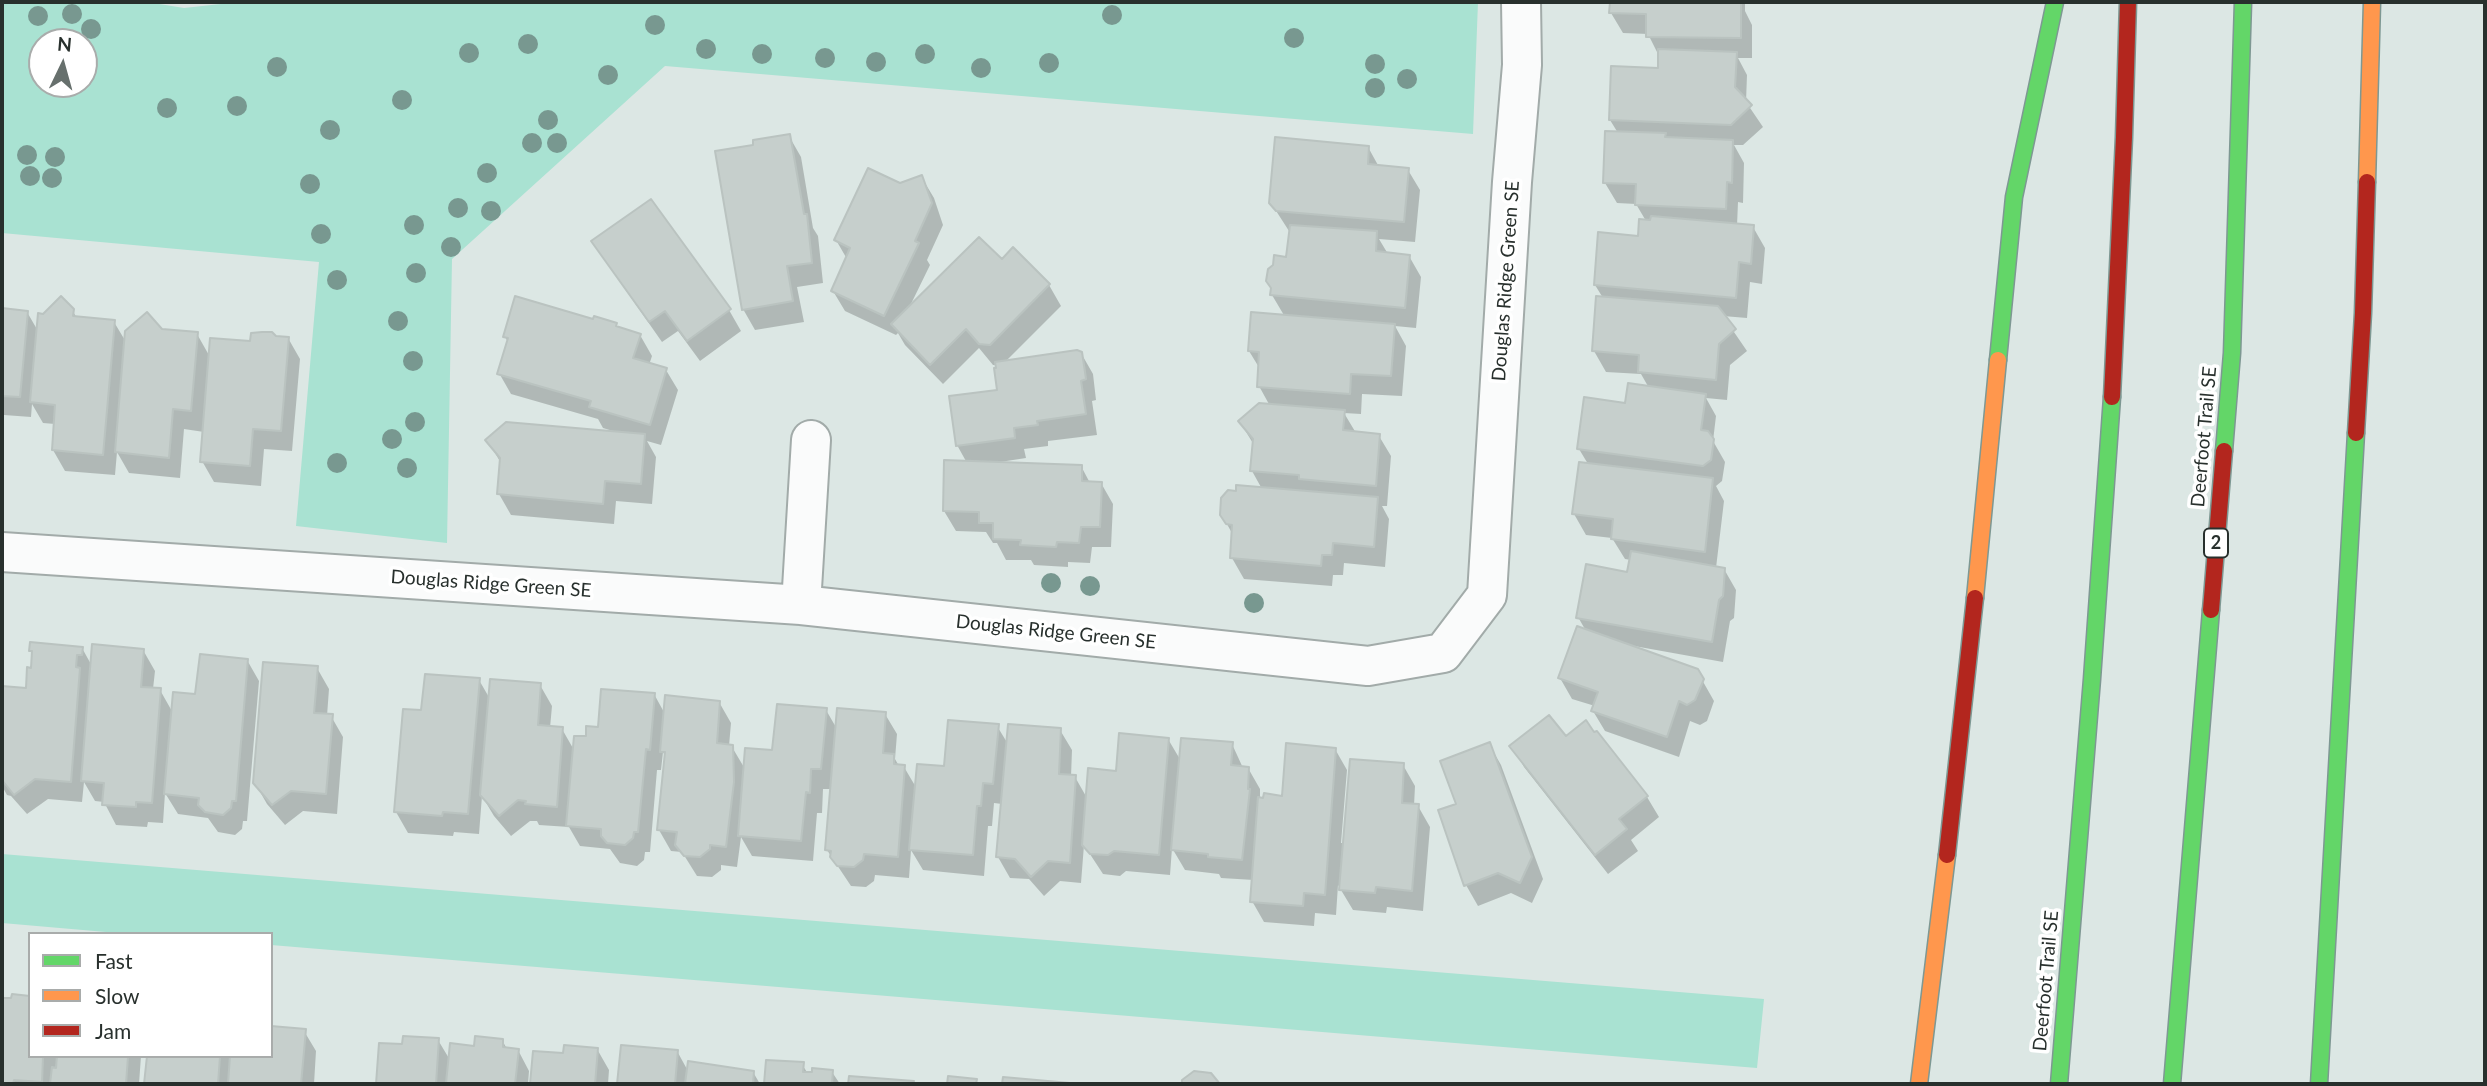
<!DOCTYPE html>
<html>
<head>
<meta charset="utf-8">
<style>
  body { margin:0 }
  #map { position:relative; width:2487px; height:1086px; overflow:hidden; background:#dce7e4; font-family:Lato,sans-serif }
  canvas { display:block }
  .frame { position:absolute; inset:0; border:4px solid #28302d; pointer-events:none }
  .legend { position:absolute; left:28px; top:932px; width:245px; height:126px; box-sizing:border-box; background:#fff; border:2px solid #a9acab; margin:0; padding:9px 12px; list-style:none; font-size:21px; color:#28302d }
  .legend li { display:flex; align-items:center; gap:14px; height:35px }
  .legend b { width:35px; border:2px solid #a9acab }
  .north { position:absolute; left:28px; top:28px; width:70px; height:70px; box-sizing:border-box; background:#fff; border:2px solid #a9acab; border-radius:50%; rotate:5deg; font-size:19px; font-weight:700; line-height:28px; text-align:center; color:#28302d }
  .north::after { content:''; display:block; margin:auto; width:24px; height:32px; background:#67706d; clip-path:polygon(50% 0,100% 100%,50% 72%,0 100%) }
</style>
</head>
<body>
<div id="map">
<canvas width="2487" height="1086"></canvas>
<div class="frame"></div>
<ul class="legend">
<li><b style="height:9px;background:#63d668"></b>Fast</li>
<li><b style="height:9px;background:#ff974d"></b>Slow</li>
<li><b style="height:9px;background:#b3261e"></b>Jam</li>
</ul>
<div class="north">N</div>
</div>
<script>
const ctx = document.querySelector('canvas').getContext('2d');
ctx.lineJoin = 'round';
function fillPath(path, color) { ctx.fillStyle = color; ctx.fill(path, 'evenodd'); }
function stroke(path, color, width, dash) { ctx.strokeStyle = color; ctx.lineWidth = width; ctx.lineCap = dash ? 'butt' : 'round'; ctx.setLineDash(dash || []); ctx.stroke(path); }
function label(font, color, halo, rows, align = 'center') {
  ctx.font = font + ' Lato,sans-serif'; ctx.lineWidth = 7; ctx.setLineDash([]); ctx.textBaseline = 'middle'; ctx.strokeStyle = halo; ctx.fillStyle = color; for (const [text, x, y, turn = 0] of rows) {
    ctx.save(); ctx.translate(x, y); ctx.rotate((+turn || 0) * Math.PI / 180); ctx.textAlign = isNaN(turn) ? turn : align; if (halo) ctx.strokeText(text, 0, 0); ctx.fillText(text, 0, 0); ctx.restore();
  }
}
const green = new Path2D(`
  M2,2h145l37,6 55,-6h1239l-5,132 -808,-68 -213,193 -5,284 -151,-17 23,-264 -317,-29zM42,42h42v42h-42z
  M2,854l1762,145 -7,69 -1486,-123v-11h-142l-127,-11z`);
const shadow = new Path2D(`
  M1611,2h134v9l7,14v33h-14l9,17 -1,27 17,25 -20,18h-9l10,18 -1,40 -5,-1 -1,24 16,1 12,21 -3,36 -12,-2 -3,36 -24,-2 24,35 -17,14 -3,35 -21,-2 10,18 -3,25 12,21 -3,19 -6,5 8,15 -8,67 8,1 12,21 -2,28 -4,3 -7,41 -89,-16 -1,2 64,23 17,30 -7,20 -7,4 -10,-4 -11,36 -74,-26 -12,-20 2,-5 -23,-7 -12,-21 26,-47 -8,-14 50,-43 3,-14 -6,-1 -13,-21 -26,-3 -12,-21 14,-50 -9,-15 47,-44 23,-17 -8,-14 -35,-2 -12,-21 9,-53 -8,-13 44,-47 7,-17 -10,-17 -19,-1 -12,-20 13,-50 -8,-13 50,-50v-12l-12,-24 -25,-1 -12,-20z
  M789,136l12,21 12,71 5,8 5,47 -26,4 7,35 -49,8 -12,-21 12,-163z
  M1368,147l11,20 29,3 12,20 -5,52 -36,-3 9,15 21,2 12,21 -5,51 -21,-2 11,20 -4,50 -40,-2 -1,20 -17,-1 12,20 23,3 12,20 -4,50h-5l7,13 -4,48 -41,-4 -1,12h-10l-1,11 -88,-7 -12,-21 1,-23 -11,-20 40,-26 -10,-18 2,-26 -14,-23 30,-16 -11,-20 1,-17 -11,-18 36,-34 -13,-22 16,-37 1,-27 -18,-28z
  M922,178l12,20 9,27 -16,35 3,5 -20,41 92,-45 11,-11 36,35 12,21 -57,57 77,-10 12,21 3,26 -4,1 5,34 -49,6v5l-24,3 2,9 -26,4v2l81,2 9,17h11l12,21 -2,43h-19l-2,16 -22,-1v5l-34,-2 -3,-5h-25l-9,-17h-4l-7,-11 -30,-1 -12,-20 23,-48 -10,-18 42,-53 -1,-27h-5l-14,-17 -36,36 -38,-39 -7,-12 -2,2 -51,-24 -12,-20 14,-32 -11,-19 64,-55z
  M594,241l135,69 12,21 -41,30 -22,-30 -16,11 -56,-80z
  M2,310l25,2 11,19 34,-21 5,8 37,4 12,20 35,-11 36,3 13,23 42,-14 23,-6 13,1 12,21 -8,92 -28,-2 -3,37 -47,-4 -12,-21 2,-29 -20,-3 -4,49 -51,-5 -12,-21 -2,23 -50,-4 -12,-21 2,-26 -12,-1 -11,-19 -1,13 -27,-2 -2,30z
  M594,321l22,3 3,5 21,6 12,21 -3,9 17,5 12,20 -17,55 -14,-4 9,16 -4,47 -36,-3 -2,23 -103,-9 -12,-21 2,-31 -14,-23 129,-8 -13,-4 -5,-9 -87,-25 -12,-21 9,-31 -3,-5z
  M82,648l10,18 51,-16 12,21 -2,18 7,1 13,23 74,-53 12,21 -12,140h-4l-1,8 -7,6 -17,-3 -10,-14 -30,-4 -13,-21 -2,30 -15,-1 -1,5 -31,-2 -12,-23 -9,-1 -11,-19 -2,20 -34,-3 -21,15 -16,-18 -4,-1 -5,-9v-98l25,2 5,-20 1,-16 -2,-4z
  M317,668l12,21 -2,27h4l12,21 -6,77 -34,-3 -18,14 -18,-21 -12,-21z
  M479,680l11,19 50,-14 12,21 -2,22 12,1 12,21 13,-12 67,-44 11,20 54,-12 12,21 -2,23 3,1 13,22 29,-18 52,-41 11,19 48,-15 12,20 -2,25 4,7 5,1 13,22 29,-21 51,-42 11,18 52,-14 12,20 -1,27h4l12,21 30,-25 51,-34 13,22 51,-17 11,24h5l12,21v10l23,-1 52,-49 12,21 -6,73h4l58,-78 12,21 -1,20h4l12,21 -7,84 -36,-4 -1,6 -33,-3 -15,-25 -2,30 -21,-2 -1,13 -50,-4 -12,-21 2,-21 -33,-2 -2,-4 -34,-4 -13,-22 -2,27 -44,-4 -6,5 -17,-2 -19,-29 -3,38 -21,-2 -16,15 -15,-17 -19,-1 -12,-21 4,-53 -8,-1 -2,23h-4l-4,50 -61,-6 -12,-20 -2,28 -34,-3 -1,6 -8,6 -15,-1 -24,-36 5,-61h-9l-1,24h-5l-4,48 -61,-5 -11,-19 -4,30 -16,-2v5l-9,7 -15,-1 -15,-24 -11,-1 -12,-21 7,-72 -3,-6 -2,18h-4l-7,82h-5l-1,8 -7,6 -17,-3 -10,-14 -30,-3 -11,-19 -30,-2 -2,-4h-7l-19,15 -17,-20 -12,-20 -3,38 -25,-2 -1,4 -45,-3 -12,-21 27,-100z
  M1566,738l81,59 12,20 -28,23 7,11 -30,23 -84,-107 -12,-21z
  M1489,744l12,21 42,114 -11,24 -21,-10 -33,13 -12,-21z
  M2,999l11,1 17,56h111l-2,28h-137z
  M304,1031l12,20 -2,33h-168l2,-28h123z
  M438,1040l12,20 25,-12 27,-8 5,9 11,1 11,21 -1,13h-150l3,-39 23,1z
  M623,1047l54,4 11,20 65,1 7,12h-141z
  M597,1049l12,21 -1,14h-75l2,-31 30,2z
  M767,1062l35,2 6,10 24,-2 8,12h-75z`);
const building = new Path2D(`
  M1610,2h131v36l-95,-1v-23l-37,-1z
  M1658,49l79,3 -2,35 17,18 -21,20 -122,-5 2,-54 47,2z
  M1605,131l61,2 -1,4 68,3 -1,43 -5,-1 -1,27 -91,-4 1,-21 -33,-1z
  M790,134l14,80h3l5,49 -25,3 6,35 -51,9 -27,-159 38,-6v-5z
  M1275,137l94,9 -1,18 41,4 -5,54 -128,-11 -7,-8z
  M868,168l32,15 22,-8 10,28 -17,38 4,2 -35,73 -53,-25 19,-43 -16,-8z
  M651,199l80,110 -44,32 -22,-30 -16,11 -58,-81z
  M1651,216l103,9 -3,39 -12,-2 -3,36 -142,-13 4,-53 40,4 1,-17 11,1z
  M1290,225l87,6 -1,20 34,4 -5,53 -135,-13 1,-7 -5,-7 2,-12 5,-4 1,-10 12,2z
  M979,237l23,22 11,-12 37,37 -60,61 -11,-1 -13,-15 -36,36 -39,-41z
  M61,296l13,13 -1,7 42,4 -12,135 -51,-5 3,-45 -25,-3 8,-89 5,1z
  M515,296l78,23 1,-3 23,7 -1,3 25,8 -8,24 34,10 -17,57 -61,-18 2,-6 -94,-27 11,-36 -5,-1z
  M1596,296l122,10 18,23 -17,15 -3,36 -78,-8 1,-17 -47,-4z
  M2,308l26,3 -8,86 -18,-1z
  M147,312l15,17 36,3 -7,79 -18,-2 -4,49 -54,-6 10,-121z
  M1251,312l144,12 -4,52 -40,-2 -1,20 -93,-7 2,-35 -11,-1z
  M262,332h10l4,4 13,1 -8,94 -28,-2 -3,37 -50,-4 10,-124 40,3 1,-8z
  M1077,350l5,2 4,27 -5,2 5,33 -49,7 1,4 -24,3 1,10 -59,8 -7,-50 48,-6 -3,-22h2l-1,-6z
  M1628,383l78,11 -5,36 7,1 6,8 -3,21 -8,6 -126,-17 7,-52 41,6z
  M1259,403l86,7 -2,20 37,4 -4,52 -77,-7v-4l-49,-4 3,-32 -15,-18z
  M506,422l139,12 -4,50 -36,-3 -2,23 -106,-10 3,-36 -15,-18z
  M944,460l138,5v16l20,1 -2,45h-19l-2,16 -22,-1 -1,5 -36,-2 1,-5 -28,-1v-16h-14v-11l-36,-1z
  M1579,462l134,16 -8,74 -94,-13 2,-20 -41,-5z
  M1236,485l142,12 -4,50 -41,-4 -1,12h-10l-1,11 -91,-8 2,-33 -6,-1 -6,-9 1,-17 7,-8 8,1z
  M1631,551l94,17 -2,28 -4,4 -7,42 -136,-24 10,-54 41,8z
  M1577,626l121,43 6,10 -9,21 -8,5 -8,-4 -12,36 -76,-26 7,-19 -40,-14z
  M30,642l53,5 -1,8h-5l-1,12 4,1 -9,114 -36,-3 -21,16 -12,-15v-94l24,2 1,-21 4,1 1,-17h-3z
  M92,644l52,5 -3,38 20,1 -9,115 -16,-1v5l-34,-2 2,-22 -23,-2z
  M200,654l48,5 -12,142h-4l-1,7 -8,7 -18,-3 -7,-7 1,-7 -35,-4 9,-102 22,2z
  M263,662l55,4 -4,47 19,1 -7,80 -35,-3 -19,14 -19,-22z
  M425,674l55,4 -12,136 -25,-2 -1,4 -48,-4 9,-103 18,1z
  M490,679l51,4 -3,42 25,2 -6,80 -32,-3 1,-3 -8,-1 -19,16 -19,-21z
  M601,689l54,4 -5,57 -4,-1 -8,83h-4l-1,6 -8,7 -18,-2 -6,-7v-7l-35,-3 8,-90h12v-10l12,1z
  M665,695l55,6 -3,42 16,2 1,37 -8,65 -16,-2v4l-10,8 -16,-1 -9,-11 2,-13 -20,-2 8,-78h-5z
  M777,704l50,4 -6,61h-10l-1,24 -4,-1 -5,49 -63,-5 7,-88 27,2z
  M837,708l49,4 -3,41 11,1v10l11,1 -7,92 -34,-3 -1,6 -9,7 -17,-1 -7,-9 1,-6 -6,-1z
  M1549,715l17,21 20,-16 8,12 3,-1 51,65 -29,23 8,10 -32,26 -86,-109z
  M948,720l51,4 -6,60 -10,-1 -2,23h-4l-4,49 -64,-5 8,-86 27,2z
  M1008,724l53,4 -2,46 17,1 -6,88 -22,-2 -17,16 -16,-18 -19,-2z
  M1119,733l50,5 -10,117 -45,-4 -6,4 -18,-1 -8,-9 6,-77 28,3z
  M1181,738l52,4 -2,23 18,2 -1,22h2l-8,71 -34,-3v-3l-37,-4z
  M1490,742l42,115 -12,26 -22,-10 -34,13 -26,-76 18,-6 -16,-43z
  M1286,743l50,5 -11,147 -21,-2 -1,13 -53,-4 8,-105 5,1 1,-5 18,3z
  M1350,759l54,4 -2,40 17,1 -7,87 -36,-4 -1,6 -36,-3z
  M12,994l18,2v60h13l-1,26 -28,-2 -1,4h-11v-86h9z
  M271,1026l35,3 -5,55h-73l2,-28h41z
  M403,1036l36,2 -3,46h-60l3,-41 23,1z
  M475,1036l28,3v8l16,2 -4,35h-69l4,-41 24,3z
  M564,1045l34,3 -3,36h-65l3,-33 30,2z
  M621,1045l57,5 -3,34h-58z
  M57,1056h71l-2,28h-76l2,-17 4,1z
  M147,1056h73l-2,28h-74z
  M766,1060l38,2 -1,10h9v-4l21,2 -1,14h-68z
  M688,1061l66,10 -1,13h-68z
  M1194,1071l17,2 9,11h-38v-4z
  M849,1076l65,5 -1,3h-65z
  M948,1076l29,3 -1,5h-29z
  M1003,1077l67,6v1h-68z`);
const street = new Path2D(`
  M2,552l799,53 567,61 75,-13 44,-58 25,-413 10,-117 -1,-63
  M801,605l10,-165`);
const fast = new Path2D(`
  M1998,360l16,-163 41,-195
  M2224,451l8,-98 11,-351
  M2059,1084l33,-405 20,-282
  M2172,1084l39,-474
  M2319,1084l37,-651`);
const slow = new Path2D(`
  M2367,182l5,-180
  M1975,598l23,-238
  M1919,1084l28,-229`);
const jam = new Path2D(`
  M2112,397l12,-260 4,-135
  M2356,433l7,-120 4,-131
  M2211,610l13,-159
  M1947,855l28,-257`);
const trees = [
  [72,14],
  [1112,15],
  [38,16],
  [655,25],
  [91,29],
  [1294,38],
  [528,44],
  [706,49],
  [469,53],
  [762,54],
  [925,54],
  [825,58],
  [876,62],
  [1049,63],
  [1375,64],
  [277,67],
  [981,68],
  [608,75],
  [1407,79],
  [1375,88],
  [402,100],
  [237,106],
  [167,108],
  [548,120],
  [330,130],
  [532,143],
  [557,143],
  [27,155],
  [55,157],
  [487,173],
  [30,176],
  [52,178],
  [310,184],
  [458,208],
  [491,211],
  [414,225],
  [321,234],
  [451,247],
  [416,273],
  [337,280],
  [398,321],
  [413,361],
  [415,422],
  [392,439],
  [337,463],
  [407,468],
  [1051,583],
  [1090,586],
  [1254,603]
];
const shields = [
  [2216,543,24]
];
const shieldNames = [
  ["2",2216,543]
];
const streetNames = [
  ["Douglas Ridge Green SE",1506,281,-86],
  ["Deerfoot Trail SE",2204,437,-85],
  ["Douglas Ridge Green SE",491,584,4],
  ["Douglas Ridge Green SE",1056,632,6],
  ["Deerfoot Trail SE",2046,981,-85]
];
fillPath(green, '#a9e2d2');
fillPath(shadow, '#0003');
fillPath(building, '#c6cfcc');
stroke(building, '#bac3c0', 2);
stroke(street, '#a2aba9', 42);
stroke(fast, '#7e9893', 19);
stroke(slow, '#7e9893', 19);
stroke(jam, '#7e9893', 19);
stroke(street, '#fafbfb', 38);
stroke(fast, '#63d668', 16);
stroke(slow, '#ff974d', 16);
stroke(jam, '#b3261e', 16);
ctx.fillStyle = '#789890';
for (const [x, y] of trees) { ctx.beginPath(); ctx.arc(x, y, 10, 0, 2 * Math.PI); ctx.fill(); }
for (const [x, y, w] of shields) { const box = new Path2D(); box.roundRect(x - w / 2, y - 14.5, w, 29, 5); ctx.fillStyle = '#fff'; ctx.fill(box); stroke(box, '#28302d', 2); }
label('bold 18px', '#28302d', null, shieldNames);
label('19px', '#28302d', '#fff', streetNames);
</script>
</body>
</html>
